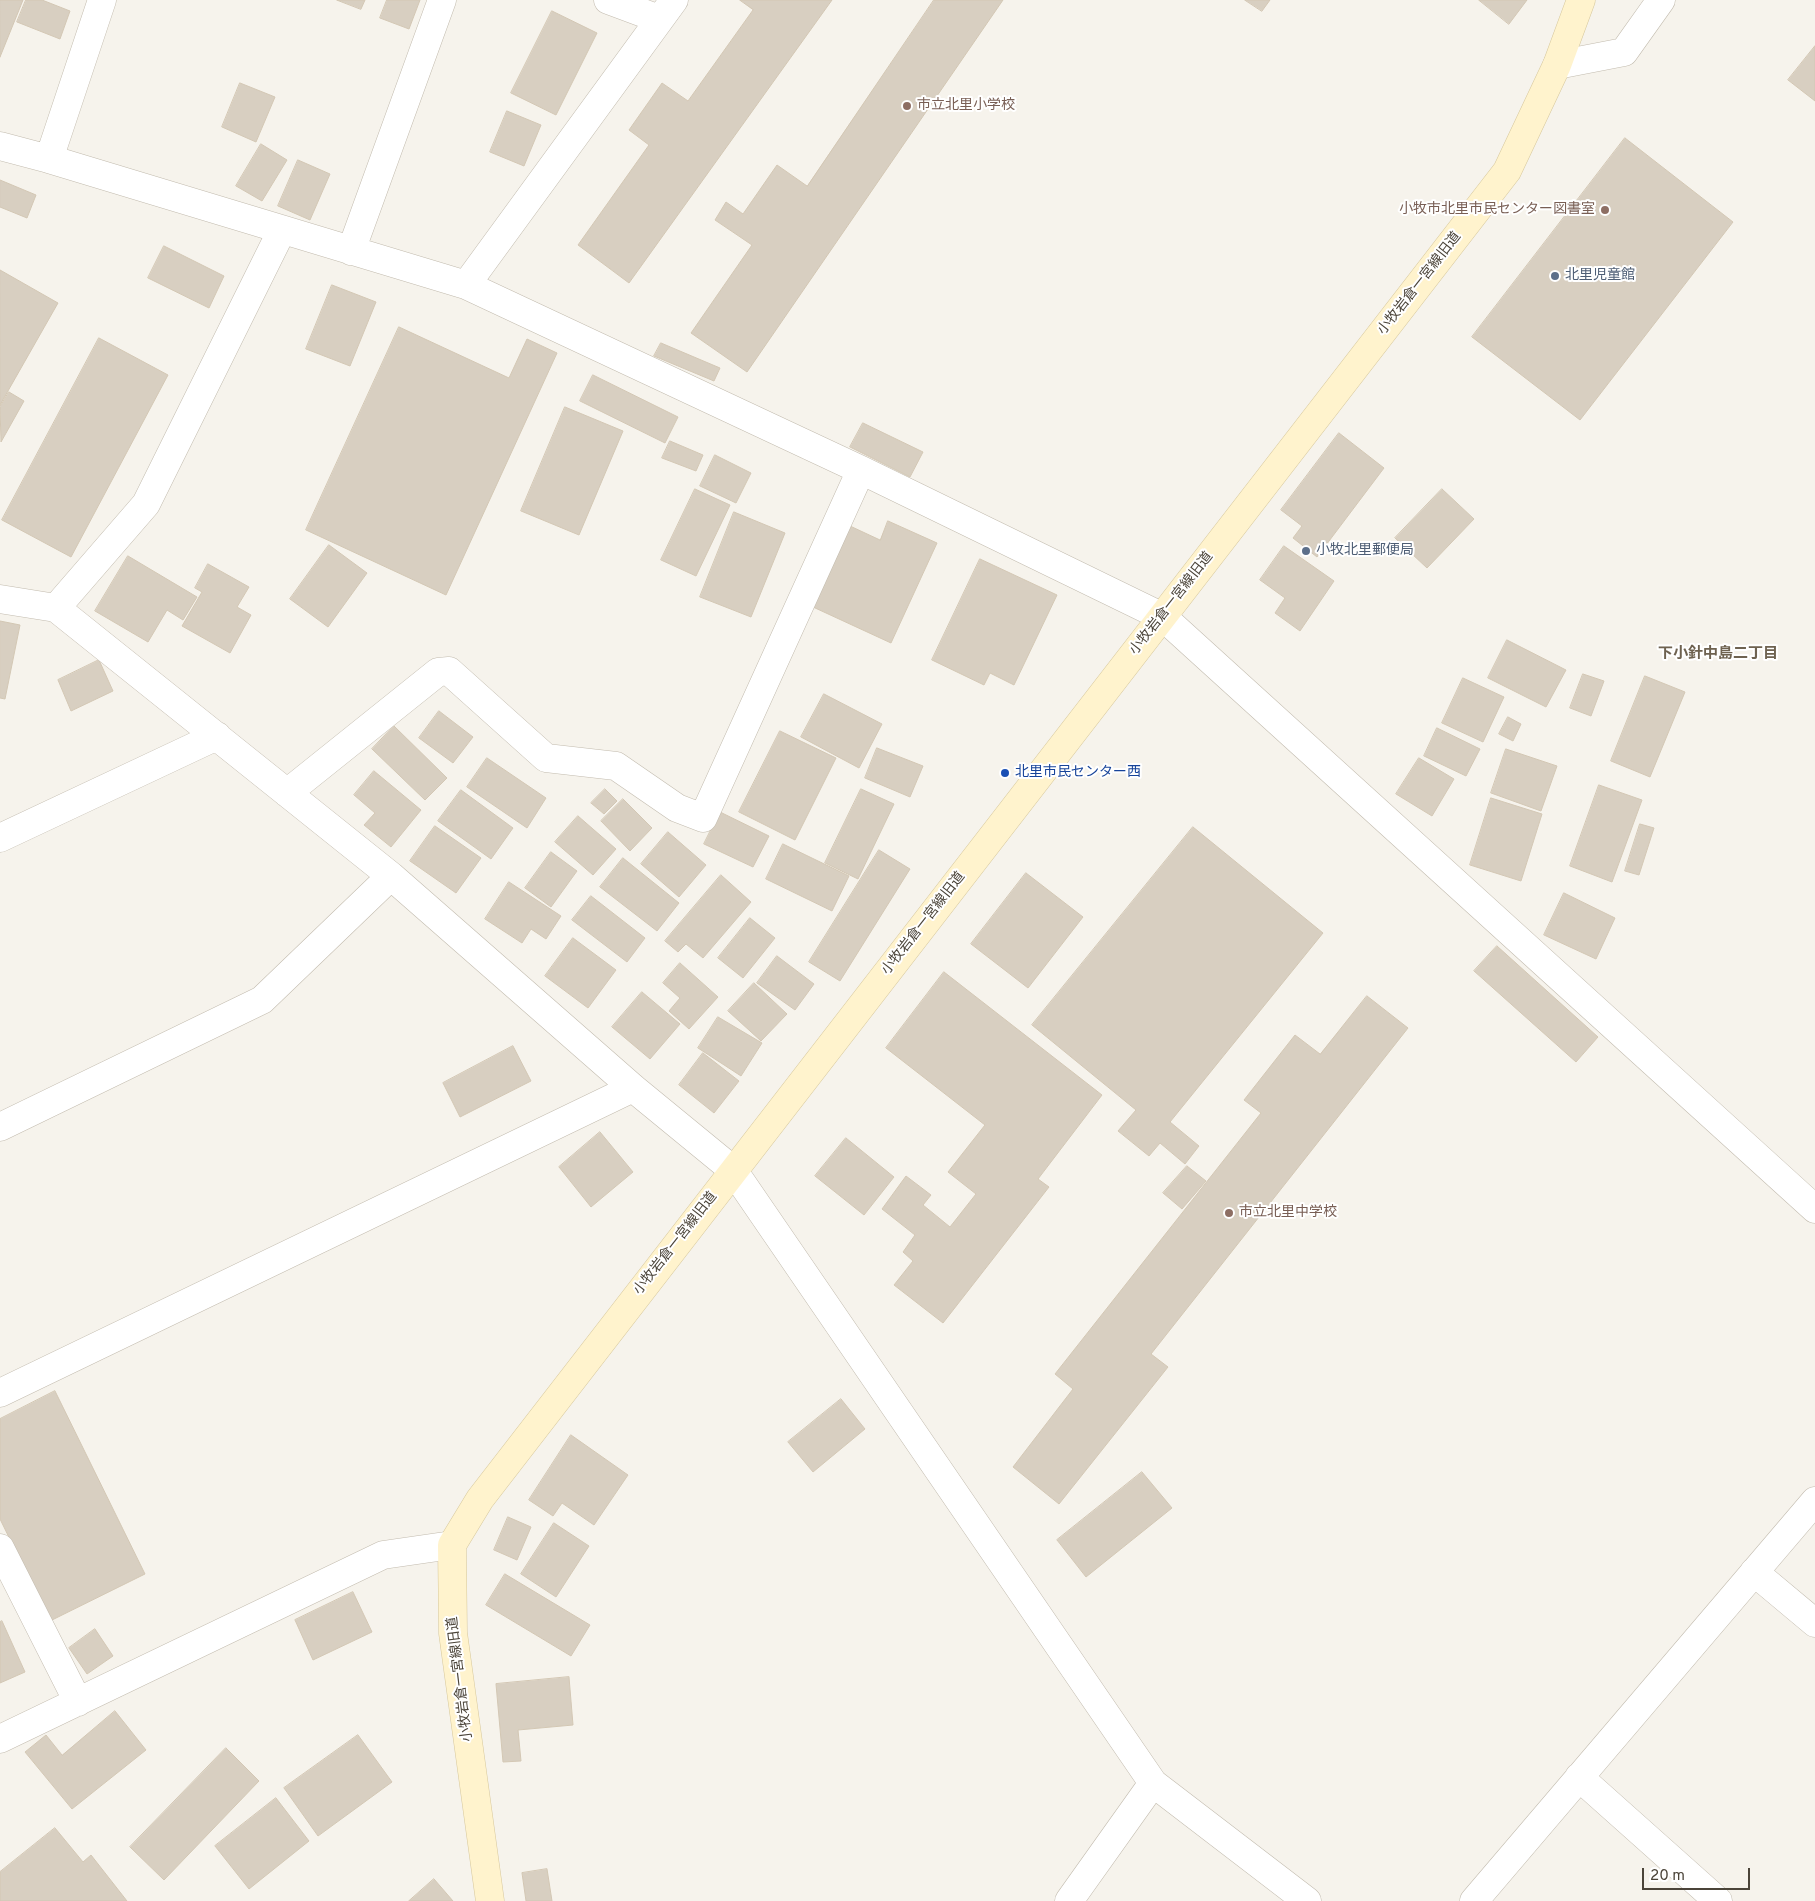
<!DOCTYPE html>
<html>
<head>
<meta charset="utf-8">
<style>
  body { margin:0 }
  #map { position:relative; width:1815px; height:1901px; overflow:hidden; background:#f6f3ec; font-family:Overpass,sans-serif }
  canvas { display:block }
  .scale { position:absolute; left:1642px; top:1868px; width:108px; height:22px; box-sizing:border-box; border:2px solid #4b4439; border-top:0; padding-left:6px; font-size:15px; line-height:18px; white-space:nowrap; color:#4b4439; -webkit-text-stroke:4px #fff; paint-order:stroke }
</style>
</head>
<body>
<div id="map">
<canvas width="1815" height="1901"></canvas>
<div class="scale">20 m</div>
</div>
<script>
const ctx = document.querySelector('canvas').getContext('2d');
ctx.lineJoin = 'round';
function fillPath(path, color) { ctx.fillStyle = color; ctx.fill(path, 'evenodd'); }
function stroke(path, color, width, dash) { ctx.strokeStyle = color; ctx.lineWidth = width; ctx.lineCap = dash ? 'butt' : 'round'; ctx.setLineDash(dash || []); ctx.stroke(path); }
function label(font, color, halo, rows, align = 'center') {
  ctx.font = font + ' Overpass,"Noto Sans JP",sans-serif'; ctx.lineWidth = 4; ctx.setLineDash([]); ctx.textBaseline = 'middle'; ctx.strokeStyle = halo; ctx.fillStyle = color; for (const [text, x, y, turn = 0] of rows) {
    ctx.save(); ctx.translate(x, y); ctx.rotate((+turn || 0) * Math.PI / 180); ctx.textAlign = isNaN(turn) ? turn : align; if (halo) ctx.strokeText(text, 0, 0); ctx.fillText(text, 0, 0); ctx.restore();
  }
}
const building = new Path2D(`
  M0,0h23l-23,57z
  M26,0h16l28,11 -10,28 -43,-17z
  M337,0h28l-4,9z
  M387,0h33l-11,29 -29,-11z
  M740,0h92l-203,283 -51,-38 71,-100 -20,-15 33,-47 26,18 65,-91z
  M934,0h69l-256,372 -56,-39 61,-88 -37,-25 11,-18 17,12 34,-49 30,21z
  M1245,0h25l-8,11z
  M1479,0h48l-18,24z
  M552,11l45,22 -41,82 -45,-22z
  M1815,46v55l-27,-21z
  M240,83l35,14 -19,45 -34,-15z
  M507,111l34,14 -17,41 -34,-14z
  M1625,138l108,84 -153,198 -108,-83z
  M261,144l26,16 -25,41 -26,-15z
  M298,160l32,14 -20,46 -32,-14z
  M0,180l36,15 -9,23 -27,-11z
  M164,246l60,30 -15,32 -61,-30z
  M0,270l58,33 -58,102z
  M332,285l44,17 -26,64 -44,-17z
  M399,327l110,51 18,-39 30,14 -111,242 -140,-65z
  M99,338l69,37 -97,182 -69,-37z
  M661,343l59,25 -6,13 -60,-25z
  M593,375l85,42 -13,26 -85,-42z
  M9,392l15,9 -23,41 -1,-35z
  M565,407l58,24 -44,104 -58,-24z
  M863,423l60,29 -13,25 -60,-30z
  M1339,433l45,35 -67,89 -24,-19 9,-12 -21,-16z
  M670,441l33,14 -7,16 -34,-13z
  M715,455l36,18 -15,30 -36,-17z
  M695,489l35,16 -34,71 -35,-16z
  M1442,489l32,30 -47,49 -32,-30z
  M734,512l51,21 -34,84 -51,-20z
  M888,521l49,22 -46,100 -78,-36 37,-81 30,14z
  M329,545l38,28 -39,54 -38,-28z
  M1284,546l50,35 -34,50 -25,-18 10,-15 -25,-18z
  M128,556l69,41 -14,23 -16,-10 -19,32 -53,-31z
  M980,559l77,36 -43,90 -24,-12 -6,12 -52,-25z
  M208,564l41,23 -12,20 14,8 -21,38 -48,-27 20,-34 -7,-4z
  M0,621l20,4 -15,74 -5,-1z
  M1507,640l59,30 -20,37 -58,-29z
  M99,660l14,31 -42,20 -13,-31z
  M1583,674l21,7 -13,35 -21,-8z
  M1645,676l40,16 -35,85 -39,-16z
  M1463,678l41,19 -21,45 -41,-19z
  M824,694l58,30 -23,44 -58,-31z
  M439,711l34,26 -20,26 -34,-25z
  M1508,717l13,7 -8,17 -14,-7z
  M394,726l53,52 -22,22 -53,-51z
  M1437,728l43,21 -14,27 -42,-20z
  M780,731l56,27 -41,82 -56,-28z
  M877,748l46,18 -13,31 -45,-19z
  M1506,749l51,17 -16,45 -50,-18z
  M487,758l59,40 -19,30 -60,-41z
  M1419,758l35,21 -22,37 -36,-22z
  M374,771l47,39 -30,37 -27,-22 11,-12 -21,-18z
  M1599,785l43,15 -30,82 -42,-16z
  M605,789l12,12 -13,13 -13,-11z
  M861,789l33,15 -36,75 -33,-16z
  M461,790l52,38 -22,31 -53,-38z
  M1491,798l51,16 -21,67 -51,-16z
  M623,799l29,29 -22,23 -29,-30z
  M720,812l49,24 -16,31 -49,-23z
  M578,816l38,33 -23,26 -38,-33z
  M1640,824l14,4 -15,47 -14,-4z
  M435,826l46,32 -25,35 -46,-32z
  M1193,827l130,106 -153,189 29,24 -14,18 -25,-21 -11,13 -31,-25 18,-21 -104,-85z
  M668,832l38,33 -27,32 -38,-33z
  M783,844l66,32 -17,35 -66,-32z
  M879,850l31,19 -70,112 -31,-19z
  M551,852l26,19 -26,36 -26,-19z
  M623,858l56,45 -22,28 -57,-44z
  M1026,873l57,44 -55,71 -57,-44z
  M721,875l30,27 -48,56 -17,-14 -8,8 -13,-11z
  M509,882l52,34 -15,23 -15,-10 -9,14 -37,-24z
  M1564,893l51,25 -19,41 -52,-24z
  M591,896l54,42 -18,24 -55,-42z
  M750,918l25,20 -32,40 -25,-20z
  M573,938l43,32 -28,38 -43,-32z
  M1497,946l101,91 -22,25 -102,-91z
  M777,956l37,28 -19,26 -38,-27z
  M680,963l38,34 -29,32 -20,-18 11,-13 -17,-15z
  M944,972l158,123 -64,84 11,8 -106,136 -49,-38 19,-24 -10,-9 12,-17 -33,-26 24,-33 25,19 -8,10 27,22 26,-33 -28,-22 37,-47 -99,-77z
  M754,983l33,31 -26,27 -33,-30z
  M642,992l38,32 -30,35 -38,-32z
  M1367,996l41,32 -257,326 17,13 -109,137 -46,-37 60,-78 -18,-15 206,-261 -17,-13 51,-65 25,19z
  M718,1017l44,26 -21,33 -43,-28z
  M513,1046l18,35 -71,36 -17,-34z
  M703,1053l36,28 -25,32 -35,-28z
  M600,1132l33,40 -42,35 -32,-40z
  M846,1138l48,39 -30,38 -49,-39z
  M1187,1166l19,15 -24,28 -19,-16z
  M55,1391l90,183 -95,47 -50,-102v-100z
  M841,1399l24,30 -52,43 -25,-30z
  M571,1435l57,40 -34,50 -32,-22 -9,13 -24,-16z
  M1142,1472l30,36 -86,69 -29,-37z
  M508,1517l23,10 -14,33 -23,-10z
  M554,1523l35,23 -33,51 -35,-23z
  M505,1574l85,51 -19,31 -85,-51z
  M353,1592l19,40 -59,28 -18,-40z
  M2,1621l23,51 -25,11v-61z
  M95,1629l18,27 -26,18 -18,-26z
  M569,1677l4,48 -55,5 3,31 -18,1 -7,-78z
  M115,1711l31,39 -74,59 -47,-57 21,-17 16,20z
  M358,1735l34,47 -74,54 -34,-48z
  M226,1748l33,33 -95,99 -34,-33z
  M276,1798l33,43 -60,48 -34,-43z
  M55,1828l28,34 8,-7 36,46h-127v-29z
  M547,1869l5,32h-26l-4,-28z
  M434,1879l19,22h-44z`);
const street = new Path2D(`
  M608,0l51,19
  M1557,65l67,-13 37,-52
  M0,146l49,13 417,126 395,185 302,147 652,592
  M49,159l53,-159
  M351,251l91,-251
  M466,285l208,-285
  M0,599l56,9 335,268 242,212 100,82 420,613 154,118
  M56,608l90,-104 136,-274
  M287,793l151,-121 11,-1 97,87 70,8 61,42 26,10 158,-348
  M0,838l217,-102
  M0,1127l262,-127 129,-124
  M0,1393l633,-305
  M0,1548l78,154
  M1754,1572l61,51
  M0,1739l383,-184 69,-10
  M1579,1777l139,124
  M1069,1901l84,-118
  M1474,1901l341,-400`);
const secondary = new Path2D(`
  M490,1901l-37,-268 -1,-88 28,-46 1027,-1328 50,-106 24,-65`);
const markers = [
  [907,106,5,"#8d6e63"],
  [1605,210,5,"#8d6e63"],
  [1555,276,5,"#5c6f8a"],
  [1306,551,5,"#5c6f8a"],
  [1005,773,5,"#1a4fb4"],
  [1229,1213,5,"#8d6e63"]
];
const educationNames = [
  ["市立北里小学校",917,106],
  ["小牧市北里市民センター図書室",1595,210,"right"],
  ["市立北里中学校",1239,1213]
];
const serviceNames = [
  ["北里児童館",1565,276],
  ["小牧北里郵便局",1316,551]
];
const streetNames = [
  ["小牧岩倉一宮線旧道",1420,284,-52],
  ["小牧岩倉一宮線旧道",1172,604,-52],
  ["小牧岩倉一宮線旧道",924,924,-52],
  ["小牧岩倉一宮線旧道",676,1244,-52],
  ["小牧岩倉一宮線旧道",461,1679,-97]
];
const transitNames = [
  ["北里市民センター西",1015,773]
];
const neighbourhoodNames = [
  ["下小針中島二丁目",1718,655]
];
fillPath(building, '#d8cfc1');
stroke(building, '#d3c7b4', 1);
stroke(street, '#c2bbae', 29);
stroke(secondary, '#d6c79b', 29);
stroke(street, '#fff', 28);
stroke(secondary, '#fff3cd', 28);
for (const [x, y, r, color] of markers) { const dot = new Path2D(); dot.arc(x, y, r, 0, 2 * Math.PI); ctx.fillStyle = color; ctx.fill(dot); stroke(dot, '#fff', 2); }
label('14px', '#785e54', '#fff', educationNames, 'left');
label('14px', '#4e5e75', '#fff', serviceNames, 'left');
label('14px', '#4b4439', '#fff', streetNames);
label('14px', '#164399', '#fff', transitNames, 'left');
label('bold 15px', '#6e6250', '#fff', neighbourhoodNames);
</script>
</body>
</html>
